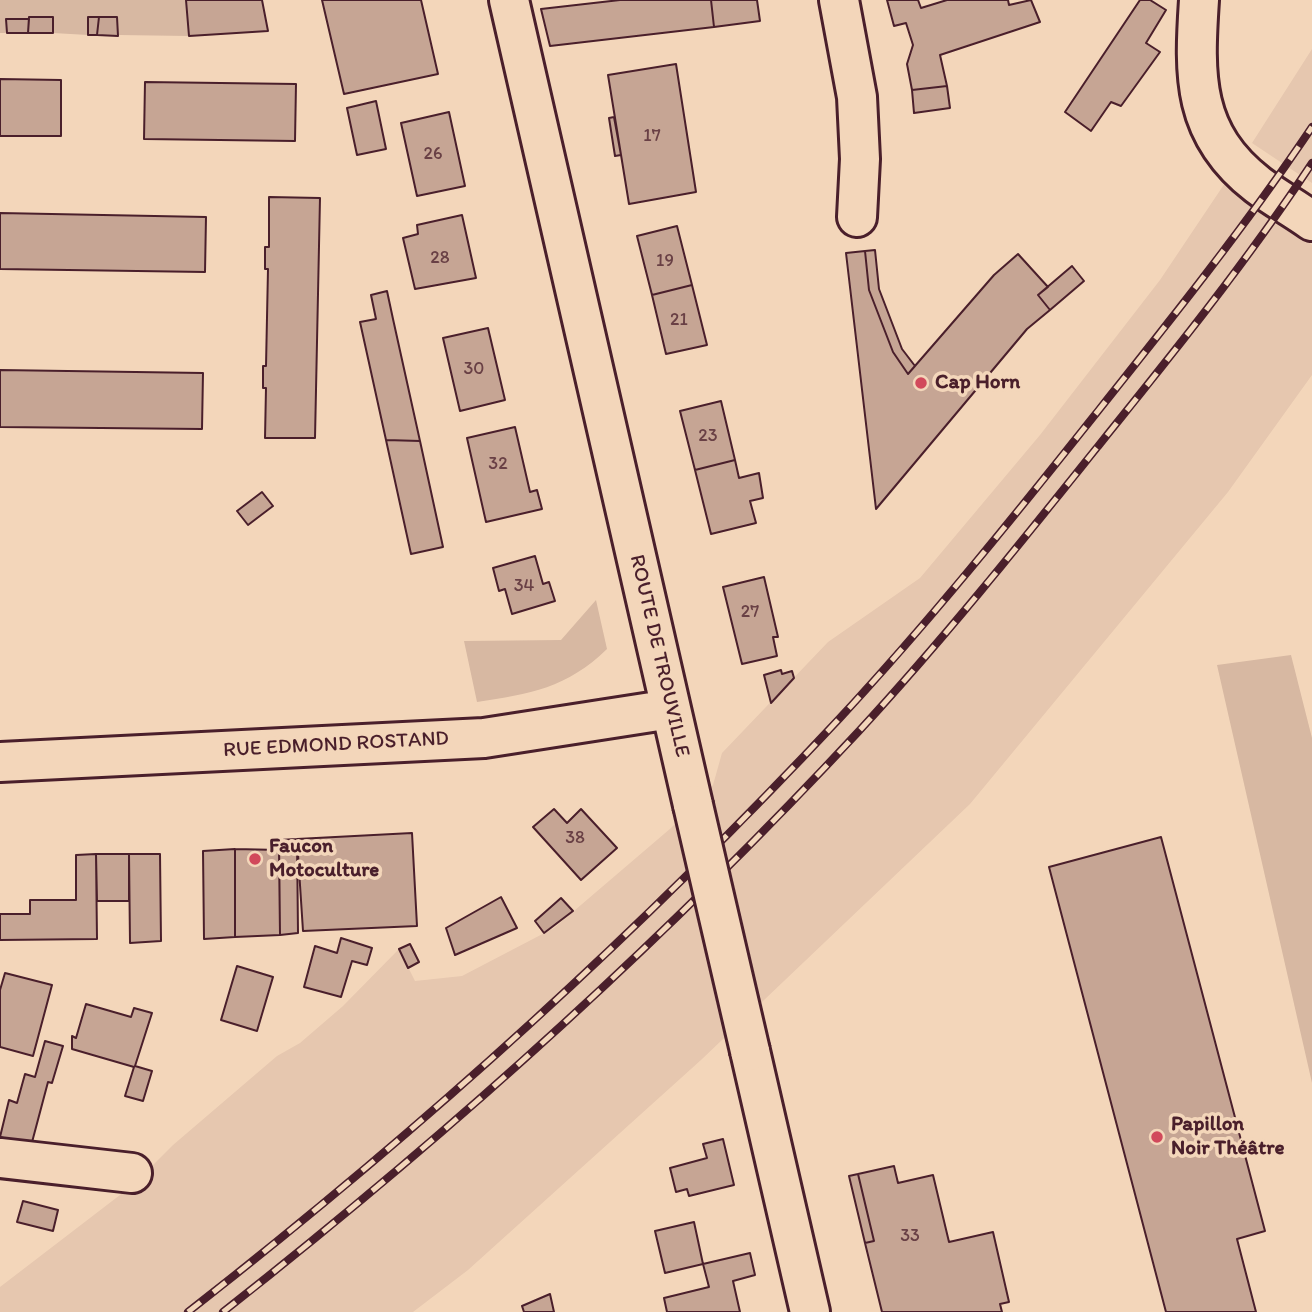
<!DOCTYPE html>
<html>
<head>
<meta charset="utf-8">
<style>
  body { margin:0 }
  canvas { display:block; background:#f3d6ba }
</style>
</head>
<body>
<canvas width="1312" height="1312"></canvas>
<script>
const ctx = document.querySelector('canvas').getContext('2d');
ctx.lineJoin = 'round';
function fillPath(path, color) { ctx.fillStyle = color; ctx.fill(path, 'evenodd'); }
function stroke(path, color, width, dash) { ctx.strokeStyle = color; ctx.lineWidth = width; ctx.lineCap = dash ? 'butt' : 'round'; ctx.setLineDash(dash || []); ctx.stroke(path); }
function label(font, color, halo, rows, align = 'center') {
  ctx.font = font + ' Itim,sans-serif'; ctx.lineWidth = 7; ctx.setLineDash([]); ctx.textBaseline = 'middle'; ctx.strokeStyle = halo; ctx.fillStyle = color; for (const [text, x, y, turn = 0] of rows) {
    ctx.save(); ctx.translate(x, y); ctx.rotate((+turn || 0) * Math.PI / 180); ctx.textAlign = isNaN(turn) ? turn : align; if (halo) ctx.strokeText(text, 0, 0); ctx.fillText(text, 0, 0); ctx.restore();
  }
}
const built = new Path2D(`
  M1312,49v134l-60,-40z
  M1225,183l87,62v130l-84,117 -258,312 -269,256 -233,210 -55,42h-413v-25l133,-102 40,-40 104,-89 23,-13 43,-37 56,-57 16,32 47,-5 92,-48 117,-100 42,-43 9,-32 106,-111 92,-64 120,-143 120,-155z`);
const green = new Path2D(`
  M0,0h186l3,36 -71,-1 -1,-18h-28l-1,18 -35,-2v-16l-47,2 1,14h-7z
  M596,600l11,49c-40,39 -77,45 -130,53l-13,-61 97,-1z
  M1291,655l21,83v345l-95,-418z`);
const building = new Path2D(`
  M186,0h76l6,31 -79,5z
  M322,0h99l17,74 -94,20z
  M620,0h91l3,27 -164,19 -9,-37z
  M711,0h46l3,21 -46,6z
  M887,0h31l3,8 26,-8h61l1,5 22,-5 9,22 -100,33 7,31 -35,4 -5,-26 6,-19 -7,-22 -12,3z
  M1140,0h10l16,10 -20,33 14,9 -39,54 -10,-4 -20,29 -26,-19z
  M29,17h24v16h-25z
  M88,17h11l-2,18h-9z
  M99,17h18l1,19 -21,-1z
  M6,19h23l-1,14h-21z
  M676,64l20,128 -67,12 -21,-129z
  M0,79l61,1v56h-61z
  M145,82l151,2 -1,57 -151,-2z
  M947,86l3,22 -36,5 -2,-23z
  M376,101l10,48 -29,6 -10,-47z
  M449,112l16,74 -48,10 -16,-73z
  M614,117l7,38 -6,1 -6,-38z
  M269,197l51,1 -5,240h-50l1,-50h-3v-22h3l2,-97h-3v-22h4z
  M0,213l206,4 -1,55 -205,-3z
  M462,215l14,63 -61,11 -12,-51 15,-4 -1,-9z
  M677,226l15,59 -40,10 -15,-59z
  M875,250l4,39 23,60 13,17 -7,8 -15,-22 -24,-62 -4,-39z
  M865,251l4,39 24,62 15,22 86,-99 24,-21 30,33 -10,8 12,15 -23,19 -151,180 -30,-256z
  M1072,266l12,15 -34,29 -12,-15z
  M692,285l15,60 -41,9 -14,-59z
  M387,291l6,28 27,122 -34,-1 -26,-118 16,-3 -5,-24z
  M488,328l17,72 -45,11 -17,-73z
  M0,370l203,3 -1,56 -202,-2z
  M721,401l14,59 -40,10 -15,-59z
  M515,427l15,65 7,-2 5,19 -56,13 -19,-84z
  M386,440l34,1 23,106 -32,7z
  M735,460l4,18 20,-5 4,25 -13,3 6,22 -45,11 -16,-64z
  M262,492l11,14 -25,19 -11,-14z
  M535,556l8,28 6,-2 6,19 -43,13 -7,-25 -6,2 -6,-23z
  M764,577l14,60h-5l4,19 -35,8 -19,-77z
  M781,670l1,4 10,-3 2,7 -23,25 -7,-28z
  M554,809l13,14 14,-14 36,39 -36,32 -48,-53z
  M412,833l5,93 -114,5 -6,-92z
  M1161,837l104,394 -28,8 19,73h-90l-117,-445z
  M297,839l1,94 -18,2 -1,-95z
  M235,849v88l-31,2 -1,-88z
  M235,849l44,1 1,85 -45,2z
  M96,854l1,85 -97,1v-26h30v-14h46v-45z
  M96,854h33v47h-32z
  M129,854h31l1,87 -31,2z
  M501,897l16,31 -62,27 -9,-27z
  M561,898l12,13 -29,22 -9,-12z
  M341,938l31,10 -5,17 -15,-4 -11,36 -37,-10 11,-41 22,7z
  M410,944l9,18 -11,6 -9,-19z
  M237,966l36,11 -16,54 -36,-11z
  M5,973l47,12 -19,71 -33,-9v-57z
  M86,1004l45,13 3,-9 18,5 -17,53 17,5 -9,30 -18,-5 9,-29 -62,-18v-13l4,2z
  M45,1041l18,5 -11,37 -4,-1 -17,64 -31,-9 9,-37 8,3 8,-29 10,3z
  M723,1139l11,46 -45,11 -2,-7 -11,3 -6,-24 37,-10 -4,-14z
  M894,1166l4,17 35,-8 16,67 44,-10 16,70 -9,2 2,8h-120l-17,-69 9,-2 -16,-67z
  M858,1174l16,67 -9,2 -16,-67z
  M23,1201l35,9 -5,21 -36,-9z
  M694,1222l9,42 -38,9 -10,-42z
  M750,1253l5,22 -22,6 7,31h-73l-3,-14 45,-11 -6,-23z
  M550,1294l4,18h-30l-2,-6z`);
const minor = new Path2D(`
  M839,0l18,97 3,62 -3,58
  M1199,0c-5,76 -7,134 59,185 17,13 36,23 54,36
  M0,1158l132,15`);
const major = new Path2D(`
  M509,0l184,805
  M0,762l484,-24 187,-29
  M750,1051l60,261`);
const rail = new Path2D(`
  M188,1312c232,-181 451,-379 651,-593 90,-97 173,-200 255,-303 75,-94 151,-189 218,-289
  M223,1312c225,-177 441,-371 636,-581 83,-90 160,-186 236,-281 75,-93 151,-187 217,-287`);
const majorBridge = new Path2D(`
  M693,805l57,246`);
const markers = [
  [921,383,7,"#d1495b"],
  [255,859,7,"#d1495b"],
  [1157,1137,7,"#d1495b"]
];
const numberNames = [
  ["17",652,136],
  ["26",433,154],
  ["28",440,258],
  ["19",665,261],
  ["21",679,320],
  ["30",474,369],
  ["23",708,436],
  ["32",498,464],
  ["34",524,586],
  ["27",750,612],
  ["38",575,838],
  ["33",910,1236]
];
const poiNames = [
  ["Cap Horn",935,383],
  ["Faucon",269,847],
  ["Motoculture",269,871],
  ["Papillon",1171,1125],
  ["Noir Théâtre",1171,1149]
];
const streetNames = [
  ["ROUTE DE TROUVILLE",659,656,77],
  ["RUE EDMOND ROSTAND",336,745,-3]
];
fillPath(built, '#e6c7af');
fillPath(green, '#d7b8a2');
fillPath(building, '#c6a594');
stroke(building, '#4a1f2b', 2);
stroke(minor, '#4a1f2b', 44);
stroke(major, '#4a1f2b', 44);
stroke(minor, '#f3d6ba', 38);
stroke(major, '#f3d6ba', 38);
stroke(rail, '#4a1f2b', 8);
stroke(rail, '#f3d6ba', 5, [16]);
stroke(majorBridge, '#4a1f2b', 44, []);
stroke(majorBridge, '#f3d6ba', 38);
for (const [x, y, r, color] of markers) { const dot = new Path2D(); dot.arc(x, y, r, 0, 2 * Math.PI); ctx.fillStyle = color; ctx.fill(dot); stroke(dot, '#f3d6ba', 2.5); }
label('18px', '#694045', null, numberNames);
label('bold 21px', '#4a1f2b', '#f3d6ba', poiNames, 'left');
label('21px', '#4a1f2b', '#f3d6ba', streetNames);
</script>
</body>
</html>
